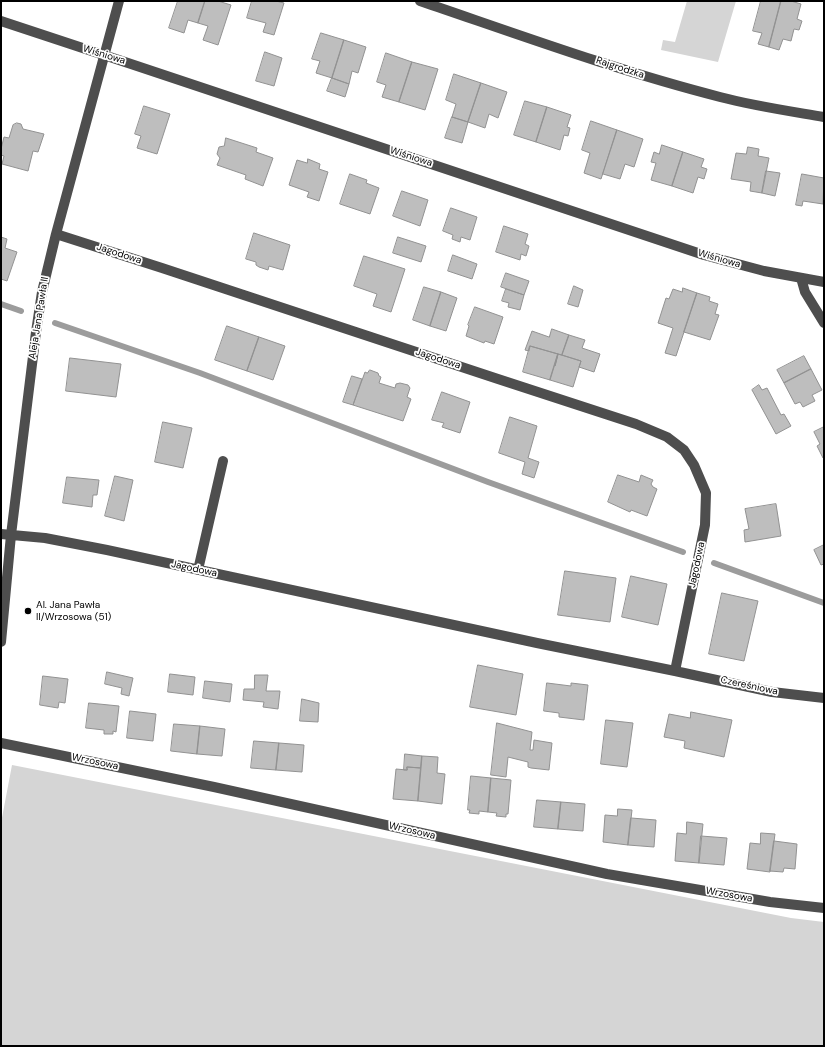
<!DOCTYPE html>
<html>
<head>
<meta charset="utf-8">
<style>
  body { margin:0 }
  #map { position:relative; width:825px; height:1047px; overflow:hidden; background:#fff; font-family:"DM Sans",sans-serif }
  canvas { display:block }
  .frame { position:absolute; inset:0; border:2px solid #000; pointer-events:none }
</style>
</head>
<body>
<div id="map">
<canvas width="825" height="1047"></canvas>
<div class="frame"></div>
</div>
<script>
const ctx = document.querySelector('canvas').getContext('2d');
ctx.lineJoin = 'round';
function fillPath(path, color) { ctx.fillStyle = color; ctx.fill(path, 'evenodd'); }
function stroke(path, color, width, dash) { ctx.strokeStyle = color; ctx.lineWidth = width; ctx.lineCap = dash ? 'butt' : 'round'; ctx.setLineDash(dash || []); ctx.stroke(path); }
function label(font, color, halo, rows, align = 'center') {
  ctx.font = font + ' "DM Sans",sans-serif'; ctx.lineWidth = 3.5; ctx.setLineDash([]); ctx.textBaseline = 'middle'; ctx.strokeStyle = halo; ctx.fillStyle = color; for (const [text, x, y, turn = 0] of rows) {
    ctx.save(); ctx.translate(x, y); ctx.rotate((+turn || 0) * Math.PI / 180); ctx.textAlign = isNaN(turn) ? turn : align; if (halo) ctx.strokeText(text, 0, 0); ctx.fillText(text, 0, 0); ctx.restore();
  }
}
const green = new Path2D(`
  M687,1h49l-18,61 -57,-12 2,-10 12,2z
  M12,765l779,153 33,4v124h-823v-223z`);
const stream = new Path2D(`
  M1,304l20,7
  M55,323l145,50 288,109 195,70
  M714,563l110,40`);
const building = new Path2D(`
  M178,1h27l-7,22 -10,-3 -4,13 -15,-5z
  M205,1h13l13,4 -13,40 -15,-5 5,-14 -10,-3z
  M252,1h24l8,2 -10,32 -11,-3 3,-9 -19,-5z
  M761,1h20l-12,46 -11,-3 4,-11 -9,-2z
  M781,1h10l10,3 -4,15 5,2 -3,9 -5,-1 -3,12 -8,-2 -4,11 -10,-3z
  M321,33l23,7 -12,38 -16,-5 4,-12 -8,-2z
  M344,40l22,7 -8,26 -6,-2 -3,13 -17,-6z
  M265,52l17,6 -8,28 -18,-5z
  M386,53l26,9 -13,40 -17,-5 4,-12 -9,-3z
  M412,62l26,7 -13,41 -26,-8z
  M454,74l27,9 -13,39 -16,-5 4,-13 -10,-4z
  M332,78l17,6 -4,13 -18,-6z
  M481,83l26,9 -9,26 -9,-4 -4,14 -17,-6z
  M525,101l22,6 -11,35 -22,-7z
  M144,106l26,8 -13,40 -20,-6 4,-12 -6,-2z
  M547,107l24,8 -4,12 3,1 -2,8 -4,-1 -4,15 -24,-8z
  M452,117l16,5 -6,21 -17,-5z
  M591,121l26,9 -16,49 -17,-6 6,-20 -8,-3z
  M17,123l4,1 2,5 21,5 -6,18 -5,-1 -5,20 -26,-7 2,-8 -3,-1v-6l3,-12 5,1 4,-13z
  M617,130l26,9 -9,28 -9,-3 -5,15 -17,-5z
  M226,138l31,10 -1,4 17,6 -10,28 -18,-7 1,-4 -29,-10 3,-7 -3,-4 2,-7 5,-1z
  M662,145l21,7 -11,34 -21,-6 5,-17 -5,-1 3,-10 5,2z
  M748,147l11,2 -1,7 11,2 -7,35 -12,-2 1,-9 -20,-3 5,-26 10,1z
  M683,152l21,7 -3,8 6,2 -3,10 -6,-2 -5,16 -21,-7z
  M308,159l12,5 -1,5 9,3 -9,29 -12,-4 2,-5 -20,-7 8,-25 10,3z
  M766,171l14,2 -5,23 -13,-3z
  M350,174l17,6 -1,3 13,5 -9,26 -30,-10z
  M802,174l22,4 -1,26 -20,-3 -1,5 -6,-1z
  M402,191l26,9 -8,26 -27,-10z
  M451,208l26,9 -7,23 -9,-3 -1,5 -8,-3 1,-4 -10,-4z
  M504,226l24,8 -3,10 4,2 -3,10 -5,-2 -1,6 -24,-8z
  M254,233l36,12 -7,25 -14,-4 -1,4 -9,-3 -3,-2v-3l-10,-3z
  M1,237l6,2 -2,9 12,4 -10,29 -6,-2z
  M398,237l28,9 -5,16 -28,-9z
  M453,255l24,9 -5,15 -24,-8z
  M364,256l41,13 -14,43 -18,-6 4,-12 -23,-8z
  M506,273l23,8 -5,14 -23,-8z
  M574,286l9,4 -5,17 -10,-3z
  M424,287l17,5 -11,34 -17,-6z
  M683,288l14,5 -21,63 -11,-3 8,-25 -15,-5 8,-25 3,1 4,-10 9,3z
  M506,289l18,6 -4,15 -12,-3 1,-4 -7,-2z
  M441,292l16,6 -11,33 -16,-5z
  M697,293l13,4 -1,4 9,3 -3,10 4,1 -9,25 -26,-8z
  M475,307l28,10 -9,27 -9,-3 -1,2 -18,-7 3,-10 -1,-1z
  M227,326l32,11 -12,34 -32,-11z
  M552,329l17,6 -7,20 -4,-1 -3,12 3,-12 -28,-8 -1,5 -4,-1 7,-19 17,6z
  M569,335l16,5 -3,8 18,6 -6,18 -15,-5 2,-6 -19,-6z
  M259,337l26,9 -12,34 -26,-9z
  M530,346l28,8 -8,26 -27,-8z
  M558,354l23,7 -8,26 -23,-7z
  M804,356l7,13 -27,14 -7,-13z
  M70,358l51,6 -5,33 -50,-6z
  M811,369l11,21 -10,5 3,6 -12,6 -3,-5 -5,2 -11,-21z
  M370,370l8,3 1,3 2,1 -2,6 16,5 1,-4 4,-1 8,2 2,3 -3,9 4,2 -8,22 -50,-16 12,-33 2,1z
  M352,376l10,3 -9,26 -10,-3z
  M759,385l3,5 5,-2 14,27 3,-1 7,12 -15,8 -24,-44z
  M442,392l28,10 -10,31 -18,-6 2,-4 -12,-3z
  M510,417l27,9 -9,32 11,4 -5,16 -12,-4 3,-12 -26,-9z
  M163,422l29,6 -9,40 -28,-6z
  M824,427v31h-1l-6,-12 3,-2 -6,-12z
  M618,475l21,7 2,-7 12,5 -2,4 2,3 4,2 -10,27 -16,-6 -1,2 -22,-10z
  M115,476l18,4 -9,41 -19,-5z
  M67,477l32,3 -2,15h-4l-1,12 -29,-4z
  M776,504l5,32 -36,6 -1,-12 5,-1 -4,-20z
  M824,545v19l-3,1 -7,-15z
  M565,571l51,7 -6,44 -52,-7z
  M631,576l36,8 -9,41 -36,-8z
  M722,593l36,8 -14,60 -35,-7z
  M478,665l45,9 -7,41 -46,-8z
  M107,672l26,6 -4,18 -8,-2 1,-6 -17,-4z
  M170,674l25,3 -2,18 -25,-3z
  M255,675h13l-2,16h14l-2,18 -15,-2 1,-5 -21,-2 1,-11h10z
  M43,676l25,3 -3,24 -6,-1 -1,6 -18,-3z
  M205,681l27,3 -2,18 -27,-4z
  M547,683l24,3v-3l17,2 -4,35 -25,-3v-4l-15,-2z
  M302,699l17,4 -1,19 -18,-1z
  M89,703l30,3 -3,26 -3,-1v3h-9v-4l-18,-2z
  M130,711l26,3 -3,27 -26,-3z
  M691,712l41,8 -8,37 -40,-9 1,-7 -21,-4 5,-23 21,4z
  M606,720l27,3 -6,44 -26,-3z
  M497,723l35,9 -2,18h3l1,-10 18,3 -3,27 -18,-2 -3,-1v-5l-20,-5 -2,20 -15,-2z
  M174,724l26,2 -3,28 -26,-3z
  M200,726l25,3 -3,27 -25,-2z
  M254,741l25,2 -3,27 -25,-2z
  M279,743l25,2 -2,27 -26,-2z
  M405,754l17,2 -1,12 -14,-1v3h-3z
  M422,756l16,1 -1,16 8,1 -3,30 -24,-3z
  M407,767l14,1 -3,33 -25,-2 3,-30 11,1z
  M471,776l20,2 -3,34 -9,-1v3l-10,-1 1,-3h-2z
  M491,778l20,2 -3,34h-2v3l-10,-1 1,-3 -9,-1z
  M537,800l24,2 -3,27 -24,-2z
  M561,802l24,2 -2,27 -25,-2z
  M618,809l14,1 -4,35 -25,-3 2,-27 12,1z
  M631,818l25,2 -2,27 -26,-2z
  M687,822l16,2 -4,39 -24,-2 2,-28 9,1z
  M761,833l14,1 -5,38 -23,-3 3,-26 10,1z
  M701,836l26,2 -3,27 -25,-2z
  M774,841l23,3 -2,25 -11,-1 -1,4 -13,-1z`);
const minor = new Path2D(`
  M420,1c100,34 198,70 300,96 34,9 69,14 104,20
  M1,21l127,42 576,192 60,16 60,11
  M56,234l106,34 336,111 138,45 31,13 17,13 10,15 12,28 -1,32 -30,146
  M801,278l4,14 19,31
  M1,534l44,4 62,12 430,93 138,28 97,21 52,6
  M198,570l25,-109
  M1,642l10,-107 25,-203 6,-40 14,-58 63,-233
  M1,743l213,44 393,87 163,28 54,6`);
const markers = [
  [28,611,4,"#000"]
];
const streetNames = [
  ["Wiśniowa",104,55,17],
  ["Rajgrodzka",620,68,18],
  ["Wiśniowa",411,157,18],
  ["Jagodowa",119,254,18],
  ["Wiśniowa",719,259,16],
  ["Aleja Jana Pawła II",39,318,-81],
  ["Jagodowa",438,359,18],
  ["Jagodowa",697,565,-78],
  ["Jagodowa",194,569,12],
  ["Czereśniowa",749,686,12],
  ["Wrzosowa",95,762,12],
  ["Wrzosowa",412,831,13],
  ["Wrzosowa",729,895,10]
];
const poiNames = [
  ["Al. Jana Pawła",36,605],
  ["II/Wrzosowa (51)",36,617]
];
fillPath(green, '#d5d5d5');
stroke(stream, '#9c9c9c', 6);
fillPath(building, '#bebebe');
stroke(building, '#929292', 1);
stroke(minor, '#4e4e4e', 10);
for (const [x, y, r, color] of markers) { const dot = new Path2D(); dot.arc(x, y, r, 0, 2 * Math.PI); ctx.fillStyle = color; ctx.fill(dot); stroke(dot, '#fff', 1.5); }
label('10px', '#000', '#fff', streetNames);
label('10px', '#000', '#fff', poiNames, 'left');
</script>
</body>
</html>
